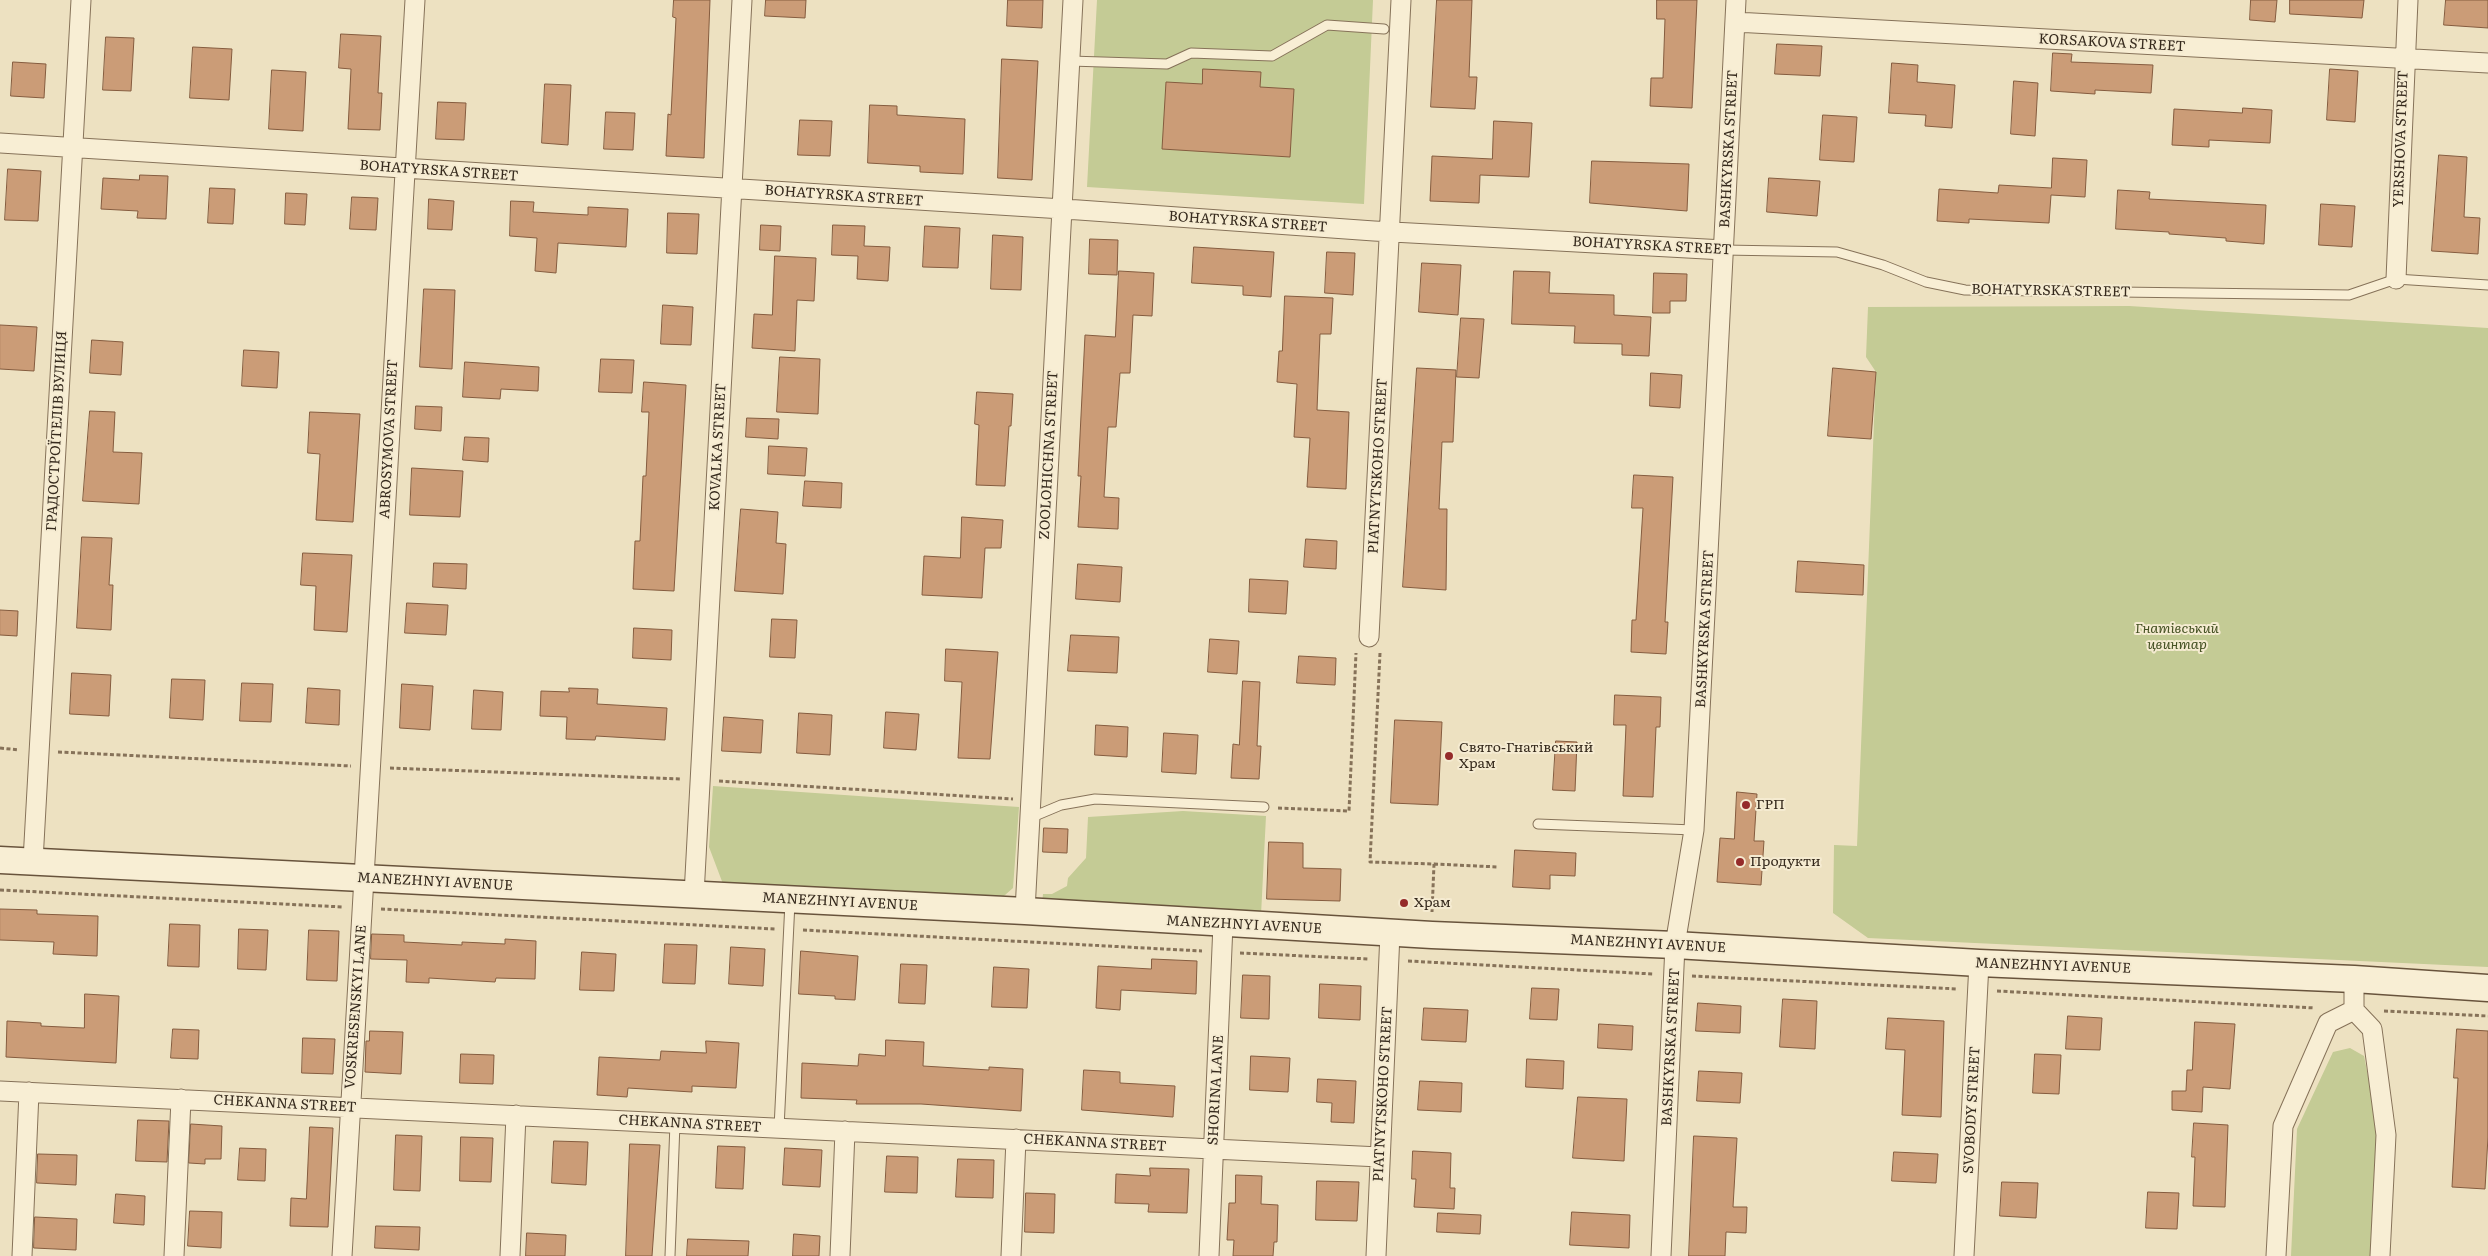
<!DOCTYPE html>
<html>
<head>
<meta charset="utf-8">
<style>
  body { margin:0 }
  canvas { display:block; background:#ede1c1 }
</style>
</head>
<body>
<canvas width="2488" height="1256"></canvas>
<script>
const ctx = document.querySelector('canvas').getContext('2d');
ctx.lineJoin = 'round';
function fillPath(path, color) { ctx.fillStyle = color; ctx.fill(path, 'evenodd'); }
function stroke(path, color, width, dash) { ctx.strokeStyle = color; ctx.lineWidth = width; ctx.lineCap = dash ? 'butt' : 'round'; ctx.setLineDash(dash || []); ctx.stroke(path); }
function label(font, color, halo, rows, align = 'center') {
  ctx.font = font + ' Literata,serif'; ctx.lineWidth = 4; ctx.setLineDash([]); ctx.textBaseline = 'middle'; ctx.strokeStyle = halo; ctx.fillStyle = color; for (const [text, x, y, turn = 0] of rows) {
    ctx.save(); ctx.translate(x, y); ctx.rotate((+turn || 0) * Math.PI / 180); ctx.textAlign = isNaN(turn) ? turn : align; if (halo) ctx.strokeText(text, 0, 0); ctx.fillText(text, 0, 0); ctx.restore();
  }
}
const green = new Path2D(`
  M1097,0h276l-9,204 -277,-17z
  M2129,306l359,22v639l-620,-29 -35,-25 1,-68 23,1 19,-474 -10,-15 2,-50z
  M713,786l306,21 -6,81 -16,14 -274,-18 -14,-37z
  M1183,811l83,5 -5,99 -219,-11 1,-10h9l15,-8 1,-8 18,-20 2,-41z
  M2350,1048l14,8 16,80 -6,120h-83l6,-127 36,-77z`);
const building = new Path2D(`
  M674,0h36l-6,158 -38,-2 2,-42 3,1 5,-97 -3,-1z
  M766,0h40l-1,18 -40,-2z
  M1008,0h35l-1,28 -35,-2z
  M1437,0h35l-3,77h8l-2,32 -44,-2z
  M1657,0h40l-5,108 -42,-2 1,-28h12l2,-59h-8z
  M2251,0h26l-2,22 -25,-2z
  M2290,0h74l-2,18 -72,-4z
  M2446,0h42v28l-44,-3z
  M341,34l40,2 -3,57h4l-2,37 -32,-1 3,-60 -12,-1z
  M106,37l28,1 -3,53 -28,-1z
  M1777,44l45,2 -2,30 -45,-2z
  M193,47l39,2 -3,51 -39,-2z
  M2053,53l19,1 -1,8 82,3 -2,28 -56,-3v4l-44,-3z
  M1002,59l36,2 -6,119 -34,-2z
  M13,62l33,2 -2,34 -33,-2z
  M1892,63l26,2 -1,17 38,3 -3,43 -27,-2 1,-11 -37,-2z
  M1203,69l58,3 -1,15 34,2 -4,68 -128,-8 4,-67 36,2z
  M2330,69l28,2 -3,51 -28,-2z
  M272,70l34,2 -3,59 -34,-2z
  M2014,81l24,2 -3,53 -24,-2z
  M545,84l26,1 -3,60 -26,-2z
  M438,102l28,1 -2,37 -28,-1z
  M870,105l27,1v9l68,4 -2,55 -43,-2v-6l-52,-3z
  M2243,108l29,2 -2,33 -61,-3v7l-37,-2 2,-36 68,4z
  M606,112l29,1 -2,37 -29,-1z
  M1823,115l34,2 -3,45 -34,-2z
  M800,120l32,1 -2,35 -32,-1z
  M1494,121l38,2 -3,54 -49,-2 -1,28 -49,-2 2,-45 60,3z
  M2439,155l28,2 -3,60 16,1 -2,36 -46,-3z
  M2053,158l34,2 -2,37 -34,-2 -2,28 -80,-4v4l-32,-2 2,-32 59,4 1,-8 52,3z
  M1592,161l97,3 -2,47 -97,-8z
  M8,169l33,2 -3,50 -33,-1z
  M140,175l28,1 -2,43 -29,-1 1,-7 -37,-2 2,-31 36,2z
  M1769,178l51,3 -3,35 -50,-4z
  M210,188l25,1 -2,35 -25,-1z
  M2118,190l32,2 -1,7 117,6 -2,39 -38,-3v-3l-57,-4v-2l-53,-3z
  M286,193l21,1 -2,31 -20,-1z
  M352,197l26,1 -2,32 -26,-1z
  M429,199l25,2 -2,29 -24,-1z
  M511,201l23,1 -1,10 55,3v-8l40,2 -2,38 -68,-4 -2,30 -21,-2 2,-33 -27,-2z
  M2321,204l34,2 -3,41 -33,-2z
  M668,213l31,1 -2,40 -30,-1z
  M761,225l20,1 -1,25 -20,-1z
  M833,225l32,1 -1,20 26,1 -2,34 -31,-2 1,-23 -26,-1z
  M925,226l35,2 -2,40 -35,-1z
  M993,235l30,2 -2,53 -30,-1z
  M1090,239l28,1 -1,35 -28,-1z
  M1194,247l80,5 -3,45 -28,-2v-9l-51,-3z
  M1327,252l28,1 -2,42 -28,-2z
  M775,256l41,2 -2,43 -17,-1 -2,51 -43,-3 2,-34 18,1z
  M1422,263l39,2 -3,50 -39,-3z
  M1119,271l35,2 -2,43 -19,-1 -3,58h-10l-4,54h-8l-4,70 15,1 -1,31 -40,-2 3,-51h-3l7,-141 30,2z
  M1514,271l36,1 -1,21 65,2v20l37,2 -2,39 -27,-1v-11l-48,-1 1,-17 -63,-2z
  M1654,273l33,1 -1,27h-16v12h-17z
  M424,289l31,1 -3,79 -32,-2z
  M1285,296l48,2 -2,36h-11l-3,76 32,2 -3,77 -39,-2 3,-49 -16,-1 3,-53 -20,-2 2,-31h3z
  M663,305l30,2 -2,38 -30,-1z
  M1461,318l23,1 -5,59 -22,-1z
  M0,325l37,2 -3,44 -34,-2z
  M92,340l31,2 -2,33 -31,-2z
  M244,350l35,2 -2,36 -35,-2z
  M780,357l40,2 -2,55 -41,-2z
  M601,359l33,1 -2,33 -33,-1z
  M465,362l74,5 -1,24 -37,-2 -1,10 -37,-2z
  M1417,368l39,2 -3,72h-11l-3,67h8l-1,81 -43,-3z
  M1833,368l43,4 -5,67 -43,-3z
  M1651,373l31,2 -2,33 -30,-2z
  M644,382l42,3 -12,206 -41,-2 2,-48h5l3,-65h3l3,-64h-7z
  M977,392l36,2 -2,32h-2l-4,60 -29,-1 3,-60 -4,-1z
  M416,406l26,1 -1,24 -26,-2z
  M90,411l25,1 -2,40 29,1 -3,51 -56,-3z
  M310,412l50,2 -7,108 -37,-2 4,-66 -12,-1z
  M747,418l32,1 -1,20 -32,-2z
  M465,437l24,1 -1,24 -25,-2z
  M769,446l38,2 -2,28 -37,-2z
  M412,468l51,3 -3,46 -50,-2z
  M1634,475l39,2 -8,145h3l-2,32 -35,-2 1,-32h4l7,-112h-11z
  M805,481l37,2 -1,25 -38,-2z
  M741,509l37,3 -2,31 10,1 -3,50 -48,-3z
  M962,517l41,3 -2,28h-16l-3,50 -60,-3 2,-39 36,2z
  M82,537l30,1 -3,47h4l-2,45 -34,-2z
  M1306,539l31,2 -1,28 -32,-2z
  M303,553l49,2 -5,77 -33,-2 2,-44 -15,-1z
  M1798,561l66,4 -1,30 -67,-3z
  M434,563l33,1 -1,25 -33,-2z
  M1078,564l44,3 -2,35 -44,-3z
  M1250,579l38,2 -2,33 -37,-2z
  M407,603l41,2 -2,30 -41,-2z
  M0,610l18,1 -1,25 -17,-1z
  M772,619l25,1 -2,38 -25,-1z
  M634,628l38,2 -1,30 -38,-2z
  M1071,635l48,2 -2,36 -49,-2z
  M1210,639l29,2 -2,33 -29,-2z
  M946,649l52,3 -8,107 -32,-1 4,-76 -17,-1z
  M1299,656l37,2 -1,27 -38,-2z
  M72,673l39,2 -2,41 -39,-2z
  M172,679l33,1 -2,40 -33,-2z
  M1243,681l17,1 -3,64h4l-2,33 -28,-1 2,-34 6,1z
  M242,683l31,1 -2,38 -31,-1z
  M402,684l31,2 -3,44 -30,-2z
  M308,688l32,2 -1,35 -33,-2z
  M569,688l29,1 -1,15 70,4 -2,32 -69,-4 -1,4 -29,-1 1,-22 -27,-1 1,-25 28,1z
  M474,690l29,2 -2,38 -29,-1z
  M1615,695l46,2 -1,30h-4l-3,70 -30,-1 3,-71h-12z
  M886,712l33,2 -3,36 -32,-2z
  M799,713l33,2 -2,40 -33,-2z
  M724,717l39,3 -2,33 -39,-2z
  M1395,720l47,2 -4,83 -47,-2z
  M1096,725l32,2 -1,30 -32,-2z
  M1164,733l34,2 -2,39 -34,-2z
  M1556,741l21,1 -2,49 -22,-1z
  M1737,792l20,2 -3,47h10l-3,44 -44,-3 3,-44 14,1z
  M1044,828l24,1 -1,24 -24,-1z
  M1269,842l34,1v25l38,1 -1,32 -73,-2z
  M1515,850l61,3 -1,23 -25,-1v14l-37,-2z
  M0,909l37,1v4l61,2 -1,40 -44,-2 1,-12 -54,-2z
  M170,924l30,1 -1,42 -31,-1z
  M239,929l29,1 -2,40 -28,-1z
  M309,930l30,1 -2,50 -30,-1z
  M372,934l32,1v7l58,3v-3l43,2v-5l31,2 -1,38 -39,-1 -1,4 -66,-4v5l-23,-1 1,-22 -36,-1z
  M665,944l32,1 -2,39 -32,-1z
  M731,947l34,2 -2,37 -34,-2z
  M801,951l57,5 -3,44 -20,-1v-3l-36,-2z
  M582,952l34,2 -2,37 -34,-1z
  M1152,959l45,2 -1,33 -75,-4 -1,20 -24,-2 2,-42 53,3z
  M901,964l26,1 -2,39 -26,-1z
  M994,967l35,2 -2,39 -35,-1z
  M1243,975l27,1 -1,43 -28,-1z
  M1320,984l41,2 -1,34 -41,-2z
  M1532,988l27,1 -2,31 -27,-1z
  M85,994l34,2 -3,67 -110,-6 1,-36 34,2v3l43,2z
  M1783,999l34,2 -2,48 -35,-2z
  M1698,1003l43,3 -1,27 -44,-2z
  M1424,1008l44,2 -2,32 -44,-2z
  M2068,1016l34,2 -2,32 -34,-1z
  M1888,1018l56,3 -3,96 -39,-2 3,-65 -19,-1z
  M2195,1022l40,2 -5,65 -27,-2 -1,25 -30,-2v-19h14l1,-21h5z
  M1599,1024l34,2 -1,24 -34,-2z
  M173,1029l26,1 -1,29 -27,-1z
  M2457,1029l31,2v106l-3,52 -33,-2 6,-109h-4z
  M370,1031l33,1 -2,42 -36,-2 1,-31h3z
  M303,1038l32,1 -2,35 -31,-1z
  M886,1040l38,2 -1,24 66,4v-3l34,2 -2,42 -100,-7h-65l1,-4 -56,-2 1,-35 56,3 1,-12 26,2z
  M706,1041l33,2 -3,45 -44,-2v6l-64,-4 -1,9 -30,-2 2,-38 61,3 1,-9 45,2z
  M461,1054l33,1 -1,29 -33,-1z
  M2035,1054l26,1 -2,39 -26,-1z
  M1251,1056l39,2 -2,34 -38,-2z
  M1527,1059l37,2 -1,28 -37,-2z
  M1084,1070l36,2v11l55,3 -2,31 -91,-7z
  M1699,1071l43,2 -2,30 -43,-2z
  M1318,1079l38,2 -2,42 -23,-1 1,-19 -15,-1z
  M1420,1081l42,2 -1,29 -43,-2z
  M1578,1097l49,2 -3,62 -51,-3z
  M138,1120l31,1 -2,41 -31,-1z
  M2194,1123l34,2 -3,82 -32,-1 2,-49h-3z
  M191,1124l31,2 -1,33h-16v5l-16,-1z
  M310,1127l23,1 -5,99 -38,-1 1,-28 15,1z
  M396,1135l26,1 -2,55 -26,-1z
  M1694,1136l43,2 -4,69h14l-1,26 -20,-1 -1,24h-36z
  M461,1137l32,1 -2,44 -31,-1z
  M554,1141l34,1 -2,43 -34,-2z
  M630,1144l30,1 -8,111h-26z
  M718,1146l27,1 -2,42 -27,-1z
  M240,1148l26,1 -1,32 -27,-1z
  M785,1148l37,2 -2,37 -37,-2z
  M1413,1151l38,2 -1,35h5l-1,21 -40,-2 2,-28h-4z
  M1894,1152l44,2 -2,29 -44,-2z
  M38,1154l39,1 -1,30 -39,-2z
  M887,1156l31,1 -1,36 -32,-1z
  M958,1159l36,1 -1,38 -37,-1z
  M1150,1168l39,1 -2,44 -39,-1 1,-8 -34,-1 1,-29 34,2z
  M1236,1175l26,1 -1,28 17,1 -1,37h-3l-1,14h-40l1,-16h-7l2,-37h6z
  M1317,1181l42,1 -2,39 -41,-1z
  M2002,1182l36,1 -2,35 -36,-2z
  M2148,1192l31,1 -2,36 -31,-1z
  M1026,1193l29,1 -1,39 -29,-1z
  M116,1194l29,2 -1,29 -30,-2z
  M190,1211l32,1 -1,36 -33,-2z
  M1572,1212l58,3 -1,33 -59,-3z
  M1438,1213l43,2 -1,19 -43,-2z
  M35,1217l42,2 -1,31 -42,-2z
  M376,1226l44,1 -1,23 -44,-2z
  M527,1233l39,2 -1,21h-39z
  M794,1234l26,2 -1,20h-26z
  M688,1239l61,2 -1,15h-61z`);
const path = new Path2D(`
  M1380,653l-10,209 64,2 -2,48
  M0,748l19,2
  M58,752l293,14
  M390,768l291,11
  M719,781l294,18
  M1278,808l71,3 7,-158
  M1434,864l64,3
  M0,890l343,17
  M381,909l394,20
  M803,930l399,21
  M1240,953l129,6
  M1408,961l245,13
  M1692,976l266,13
  M1997,991l318,17
  M2384,1011l104,5`);
const lane = new Path2D(`
  M1070,61l97,3 24,-11 81,3 55,-31 57,4
  M1724,250l113,2 46,13 43,17 39,8 384,5 47,-16 92,6
  M1030,818l31,-13 34,-6 169,8
  M1538,824l156,6
  M779,1128l11,-226
  M670,1256l5,-133`);
const street = new Path2D(`
  M1735,22l753,41
  M0,143l1079,67 295,21 350,19
  M2396,279l12,-279
  M1369,637l32,-637
  M33,861l48,-861
  M694,895l48,-895
  M1025,911l48,-911
  M2354,1010l18,19 14,106 -6,121
  M0,1091l1380,66
  M22,1256l7,-164
  M174,1256l7,-157
  M342,1256l73,-1256
  M510,1256l6,-141
  M840,1256l5,-125
  M1011,1256l5,-117
  M1209,1256l14,-332
  M1376,1256l14,-323
  M1661,1256l14,-311 19,-115 42,-830
  M1964,1256l15,-293
  M2276,1256l7,-130 45,-103 26,-13v-31`);
const secondary = new Path2D(`
  M0,860l1025,51 407,24 243,10 304,18 375,16 134,9`);
const markers = [
  [1449,756,5,"#952b2a"],
  [1746,805,5,"#952b2a"],
  [1740,862,5,"#952b2a"],
  [1404,903,5,"#952b2a"]
];
const streetNames = [
  ["KORSAKOVA STREET",2112,43,3],
  ["YERSHOVA STREET",2401,139,-88],
  ["BASHKYRSKA STREET",1729,149,-87],
  ["BOHATYRSKA STREET",439,171,4],
  ["BOHATYRSKA STREET",844,196,4],
  ["BOHATYRSKA STREET",1248,222,4],
  ["BOHATYRSKA STREET",1652,246,3],
  ["BOHATYRSKA STREET",2051,291,1],
  ["ГРАДОСТРОЇТЕЛIВ ВУЛИЦЯ",57,431,-87],
  ["ABROSYMOVA STREET",389,439,-87],
  ["KOVALKA STREET",718,447,-87],
  ["ZOOLOHICHNA STREET",1049,455,-87],
  ["PIATNYTSKOHO STREET",1378,466,-87],
  ["BASHKYRSKA STREET",1705,629,-87],
  ["MANEZHNYI AVENUE",435,882,3],
  ["MANEZHNYI AVENUE",840,902,3],
  ["MANEZHNYI AVENUE",1244,925,3],
  ["MANEZHNYI AVENUE",1648,944,3],
  ["MANEZHNYI AVENUE",2053,966,2],
  ["VOSKRESENSKYI LANE",356,1007,-86],
  ["BASHKYRSKA STREET",1671,1047,-87],
  ["SHORINA LANE",1216,1090,-87],
  ["PIATNYTSKOHO STREET",1383,1094,-87],
  ["CHEKANNA STREET",285,1104,3],
  ["SVOBODY STREET",1972,1110,-87],
  ["CHEKANNA STREET",690,1124,3],
  ["CHEKANNA STREET",1095,1143,3]
];
const parkNames = [
  ["Гнатівський",2177,629],
  ["цвинтар",2177,645]
];
const poiNames = [
  ["Свято-Гнатівський",1459,748],
  ["Храм",1459,764],
  ["ГРП",1756,805],
  ["Продукти",1750,862],
  ["Храм",1414,903]
];
fillPath(green, '#c4cb95');
fillPath(building, '#cb9c77');
stroke(building, '#855c3f', 1);
stroke(lane, '#867259', 11);
stroke(street, '#867259', 21);
stroke(secondary, '#68533c', 29);
stroke(path, '#867259', 3, [4, 2.5]);
stroke(lane, '#f8eed4', 9);
stroke(street, '#f8eed4', 19);
stroke(secondary, '#f8eed4', 26);
for (const [x, y, r, color] of markers) { const dot = new Path2D(); dot.arc(x, y, r, 0, 2 * Math.PI); ctx.fillStyle = color; ctx.fill(dot); stroke(dot, '#f5ebd1', 2); }
label('14px', '#362a1d', '#f5ebd1', streetNames);
label('italic 14px', '#465224', '#f5ebd1', parkNames);
label('14px', '#362a1d', '#f5ebd1', poiNames, 'left');
</script>
</body>
</html>
